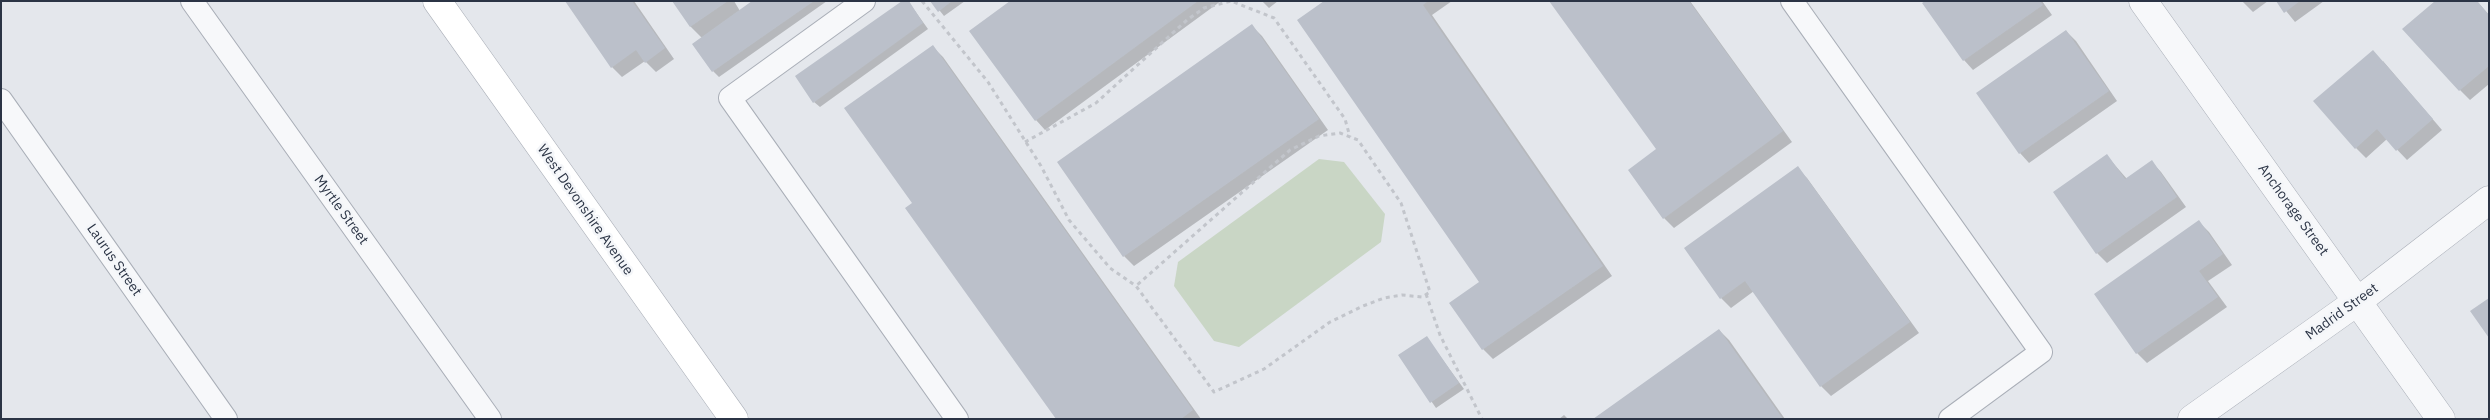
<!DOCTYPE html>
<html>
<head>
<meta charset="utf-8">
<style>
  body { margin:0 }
  #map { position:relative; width:2490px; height:420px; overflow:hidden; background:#e4e7ec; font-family:"IBM Plex Sans",sans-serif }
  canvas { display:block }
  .frame { position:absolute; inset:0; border:2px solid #2b3445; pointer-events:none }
</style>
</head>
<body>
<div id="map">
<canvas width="2490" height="420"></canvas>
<div class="frame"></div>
</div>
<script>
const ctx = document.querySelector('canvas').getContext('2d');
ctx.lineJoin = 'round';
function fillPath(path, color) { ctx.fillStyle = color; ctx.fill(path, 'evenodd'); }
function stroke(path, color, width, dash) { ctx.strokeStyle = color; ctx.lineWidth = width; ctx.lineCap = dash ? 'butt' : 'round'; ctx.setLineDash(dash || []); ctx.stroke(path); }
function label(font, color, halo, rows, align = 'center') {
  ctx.font = font + ' "IBM Plex Sans",sans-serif'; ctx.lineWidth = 5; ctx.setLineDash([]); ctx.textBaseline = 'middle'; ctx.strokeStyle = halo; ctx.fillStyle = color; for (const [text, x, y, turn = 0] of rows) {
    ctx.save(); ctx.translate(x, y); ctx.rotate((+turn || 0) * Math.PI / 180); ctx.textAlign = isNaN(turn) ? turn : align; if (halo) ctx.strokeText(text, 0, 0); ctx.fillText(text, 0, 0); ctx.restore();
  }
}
const green = new Path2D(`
  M1319,159l25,3 41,52 -4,28 -142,105 -25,-6 -40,-55 4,-24z`);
const shadow = new Path2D(`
  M566,1h68l40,58 -18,13 -11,-11 -23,16 -10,-10z
  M674,1h60l6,10 15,-10h72l-108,76 -6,-6 -11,-33 -11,-11z
  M908,1l20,28 -108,78 -6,-5z
  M932,1h33l-21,15z
  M1012,1h209l-176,129 -9,-10z
  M1262,1h16l-9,7z
  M1326,1h126l-20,14 180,261 -119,83 -10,-10 -33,-46 30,-20z
  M1550,1h140l102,141 -118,86 -10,-10 -6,-69z
  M1927,1h115l10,14 -79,55 -9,-10z
  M2242,1h26l-15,11z
  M2278,1h46l-29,21z
  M2437,1h40l12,14v69l-19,16 -10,-10z
  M1252,26l10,10 66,94 -194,136 -10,-10z
  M2066,31l10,10 41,60 -88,62 -9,-10z
  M933,47l10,10 258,362h-144l-143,-216z
  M2383,61l59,69 -35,30 -20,-21 -21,19 -10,-10z
  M2107,156l20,23 25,-17 9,10 25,35 -79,56 -10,-10z
  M1797,168l10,10 112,155 -88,63 -10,-10 -67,-95 -23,17 -10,-10z
  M2199,222l10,10 23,33 -24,16 19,26 -80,56 -10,-10 -41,-59z
  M1719,330l10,10 56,79h-190z
  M1427,338l37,51 -28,19 -37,-53z
  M1564,415l4,4h-9z`);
const building = new Path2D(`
  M565,1h67l33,47 -20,15 -9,-13 -25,18z
  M672,1h56l-38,26z
  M752,1h62l-102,71 -20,-28z
  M902,1h7l14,22 -110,80 -18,-27z
  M930,1h22l-14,11z
  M1010,1h188l-163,120 -66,-90z
  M1324,1h104l-5,4 180,261 -121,84 -33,-47 30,-21 -182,-262z
  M1549,1h140l94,130 -120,88 -35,-49 28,-21z
  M1925,1h115l3,4 -80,56 -41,-58z
  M2276,1h24l-16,12z
  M2435,1h42l12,14v51l-30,25 -57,-62z
  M1252,24l67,95 -196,138 -66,-95z
  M2066,30l43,61 -90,63 -43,-61z
  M933,45l260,365 -12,9h-125l-151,-211 7,-5 -68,-95z
  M2373,50l60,69 -37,32 -19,-22 -22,20 -42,-48z
  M2107,154l18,25 27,-19 25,37 -81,57 -43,-62z
  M1798,166l112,156 -90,65 -75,-106 -25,18 -36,-51z
  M2199,220l24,34 -24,17 19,26 -82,57 -42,-60z
  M2489,298v40l-19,-27z
  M1719,329l64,90h-190z
  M1427,336l32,47 -29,20 -32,-48z`);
const path = new Path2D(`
  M922,1l66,81 53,84 28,54 41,48 26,18 78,106 50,-23 66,-47 33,-16 21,-8 18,-3 20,2 8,-5 -29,-89 -43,-63 -18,-7 -21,3 -29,14 -154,136
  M1025,142l71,-39 91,-83 17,-12 27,-7 43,17 71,101 5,18
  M1426,294l14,41 42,84`);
const lane = new Path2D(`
  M192,1l298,418
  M864,1l-134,97 227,321
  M1792,1l249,351 -91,67
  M1,100l225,319`);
const street = new Path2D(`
  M2143,1l298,418
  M2192,419l166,-118 131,-101`);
const secondary = new Path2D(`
  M437,1l297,418`);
const streetNames = [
  ["Myrtle Street",341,210,54],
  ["West Devonshire Avenue",585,210,55],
  ["Anchorage Street",2293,210,54],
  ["Laurus Street",114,260,55],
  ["Madrid Street",2342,312,-36]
];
fillPath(green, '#c9d6c5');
fillPath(shadow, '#0003');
fillPath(building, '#bbc0ca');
stroke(lane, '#a9aeb7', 24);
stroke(street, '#a9aeb7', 29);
stroke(secondary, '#a9aeb7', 29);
stroke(path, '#c2c5cb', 3, [4, 4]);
stroke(lane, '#f7f8fa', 22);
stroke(street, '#f7f8fa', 28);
stroke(secondary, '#fff', 28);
label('14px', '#2b3445', '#f4f6f9', streetNames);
</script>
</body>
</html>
